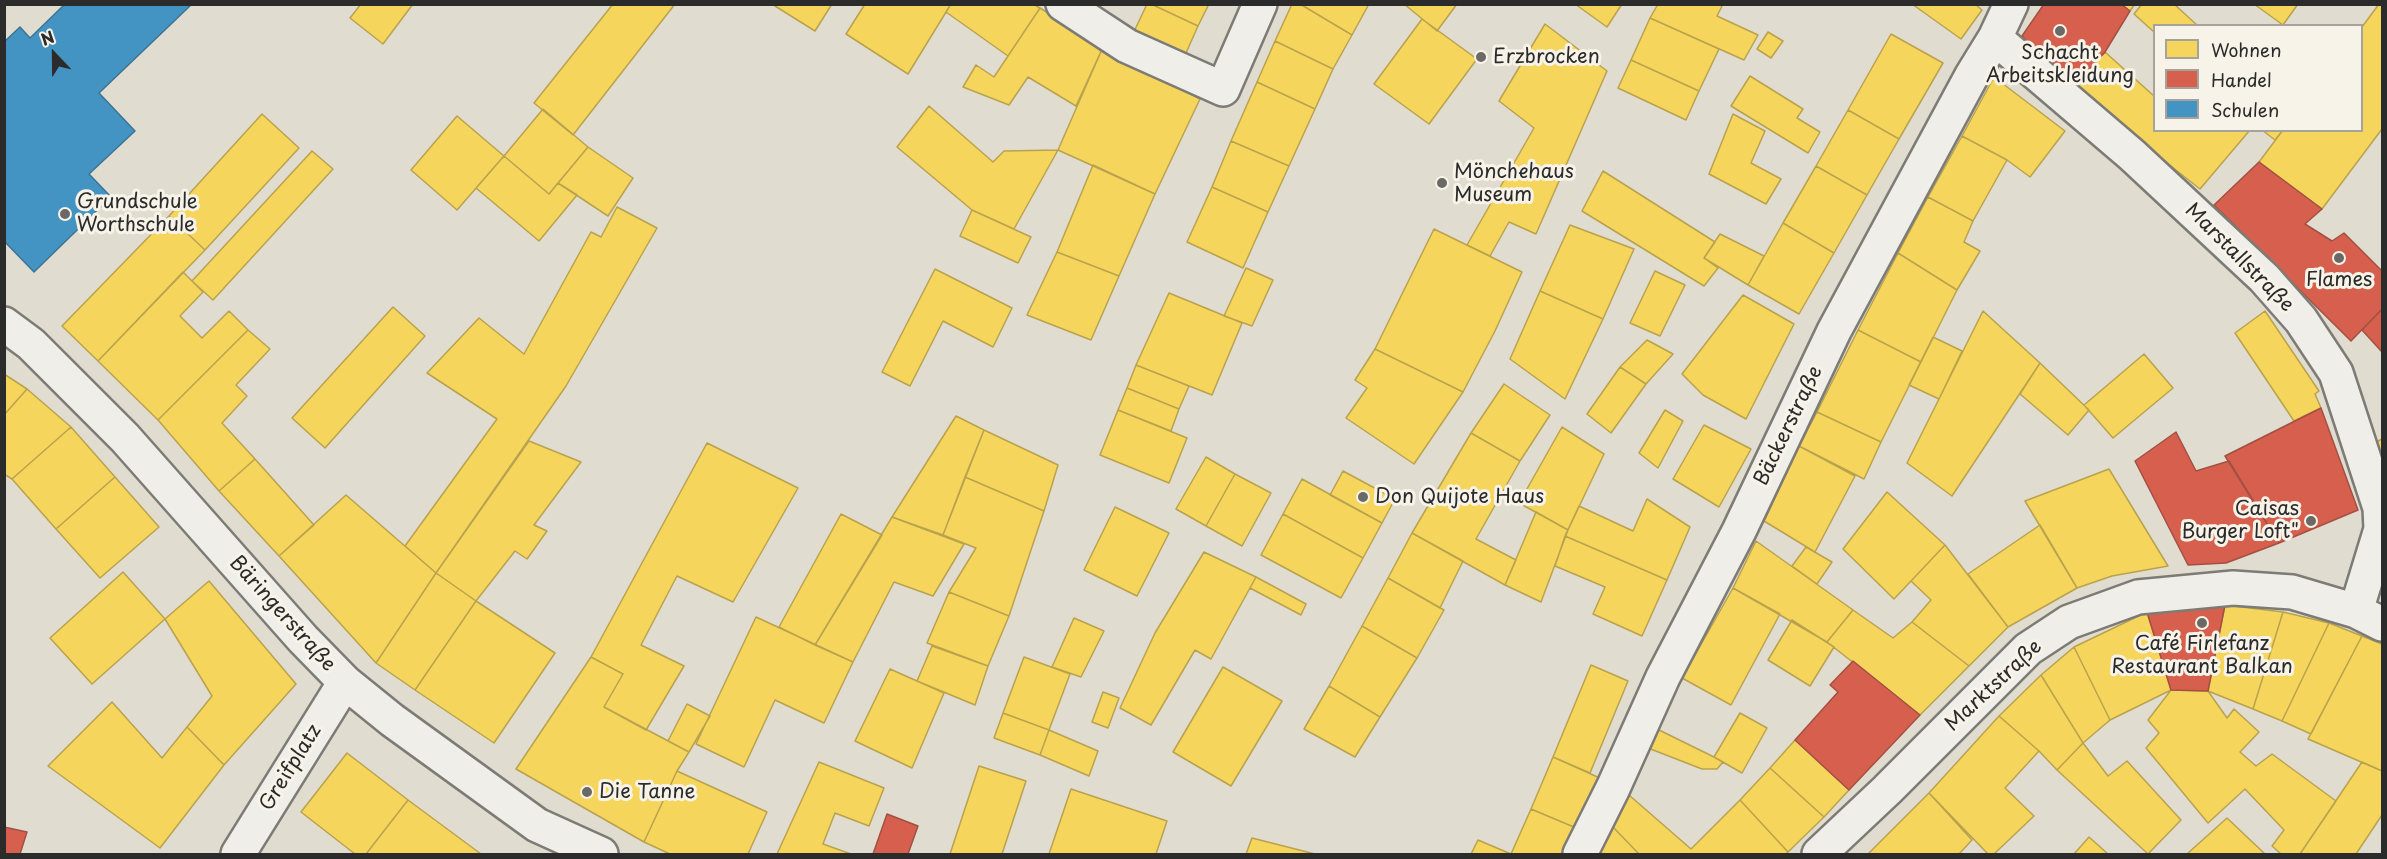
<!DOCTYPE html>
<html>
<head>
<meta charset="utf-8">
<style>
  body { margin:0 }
  #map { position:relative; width:2387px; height:859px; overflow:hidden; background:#e1dcd0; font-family:"Playpen Sans",sans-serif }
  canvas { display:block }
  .frame { position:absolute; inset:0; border:6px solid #2b2b2b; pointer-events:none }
  .legend { position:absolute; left:2153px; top:24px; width:210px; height:108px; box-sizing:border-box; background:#f7f3e8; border:2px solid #a5a39c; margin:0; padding:8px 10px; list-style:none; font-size:18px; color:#2b2b2b }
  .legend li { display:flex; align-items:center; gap:12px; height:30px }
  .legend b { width:30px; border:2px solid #a5a39c }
  .north { position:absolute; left:24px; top:24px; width:60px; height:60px; -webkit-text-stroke:4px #f7f3e8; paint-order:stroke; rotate:338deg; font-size:16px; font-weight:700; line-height:24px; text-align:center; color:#2b2b2b }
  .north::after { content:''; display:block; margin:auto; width:21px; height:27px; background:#2b2b2b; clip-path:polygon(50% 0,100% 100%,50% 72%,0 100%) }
</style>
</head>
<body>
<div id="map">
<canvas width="2387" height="859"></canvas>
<div class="frame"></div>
<ul class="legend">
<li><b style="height:16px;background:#f6d55c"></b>Wohnen</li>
<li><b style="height:16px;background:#d6604d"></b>Handel</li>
<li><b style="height:16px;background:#4393c3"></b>Schulen</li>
</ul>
<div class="north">N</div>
</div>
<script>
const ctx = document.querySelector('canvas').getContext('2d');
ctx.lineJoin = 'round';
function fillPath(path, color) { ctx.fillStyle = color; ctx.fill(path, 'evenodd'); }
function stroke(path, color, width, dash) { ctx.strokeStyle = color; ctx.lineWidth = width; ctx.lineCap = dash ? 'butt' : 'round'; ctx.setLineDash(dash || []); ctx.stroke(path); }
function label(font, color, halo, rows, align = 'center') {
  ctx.font = font + ' "Playpen Sans",sans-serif'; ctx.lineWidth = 6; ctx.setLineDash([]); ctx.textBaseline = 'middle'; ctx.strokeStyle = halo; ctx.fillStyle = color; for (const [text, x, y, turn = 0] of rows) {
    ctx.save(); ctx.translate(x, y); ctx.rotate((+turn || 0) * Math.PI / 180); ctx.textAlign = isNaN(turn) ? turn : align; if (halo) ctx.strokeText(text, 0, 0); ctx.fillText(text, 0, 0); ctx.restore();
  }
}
const homes = new Path2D(`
  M361,4h52l-30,40 -33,-26z
  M613,4h62l-102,131 -39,-32z
  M776,4h56l-17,27 -40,-25z
  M865,4h86l-43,70 -62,-40z
  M951,4h82l7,4 -32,48 -62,-44z
  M1147,4h4l47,22 -16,36 -51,-24z
  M1151,4h58l-11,22z
  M1292,4h8l52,31 -19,34 -58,-28z
  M1300,4h69l-17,31z
  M1404,4h53l-20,27z
  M1575,4h47l-15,23z
  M1658,4h65l-6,12 41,19 -14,25 -94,-42z
  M1912,4h63l7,6 -21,29z
  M2121,4h14l-5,7z
  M2142,4h32l24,22h-44v6l-20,-18z
  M2254,4h44l-15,21z
  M2379,4h3v125l-60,80 -63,-47 24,-32h79v-103z
  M1040,8l63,39 -27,59 -48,-29 -19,28 -46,-18 13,-22 18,12z
  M1650,18l69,31 -20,42 -68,-31z
  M1422,19l55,40 -48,65 -55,-40z
  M1545,24l62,47 -71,163 -27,-12 -19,34 -23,-11 67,-117 -35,-27z
  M1768,32l15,9 -12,17 -14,-9z
  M1891,34l52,29 -44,76 -51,-29z
  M1275,41l58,28 -18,40 -58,-27z
  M1103,47l97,52 -45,95 -97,-44z
  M2105,52l49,44v34h96l-50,59 -128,-101z
  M1631,60l68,31 -13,29 -68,-32z
  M1750,76l53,33 -6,9 23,14 -12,21 -77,-47z
  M1994,77l71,54 -35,46 -23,-17 -45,-24z
  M1257,82l58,27 -26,57 -58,-25z
  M929,106l64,56 11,-11 54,-1 -44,79 -42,-19 -75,-63z
  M543,109l45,38 -39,47 -45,-38z
  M1848,110l51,29 -32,56 -51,-29z
  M262,114l37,34 -94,102 -36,-34z
  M1733,114l32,17 -14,32 30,16 -15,25 -57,-30z
  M457,116l47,40 -47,54 -46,-40z
  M2262,130h21l-8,10z
  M1962,136l45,24 -34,61 -45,-24z
  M1231,141l58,25 -21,46 -56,-25z
  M588,147l45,31 -25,38 -50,-33z
  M312,151l21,18 -120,131 -21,-19z
  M504,156l45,38 9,-11 19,12 -38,46 -63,-53z
  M1093,165l62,29 -36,82 -62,-24z
  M1816,166l51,29 -33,58 -51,-30z
  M1603,171l112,71 -11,16 14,10 -14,18 -122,-75z
  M1212,187l56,25 -25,56 -56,-26z
  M1928,197l45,24 -9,21 16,9 -23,39 -59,-37z
  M617,207l40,21 -91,158 -130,187 -31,-27 92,-127 -70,-46 52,-55 45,36 67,-122 10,5z
  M972,210l59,27 -13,26 -58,-27z
  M169,216l36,34 -107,111 -36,-35z
  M1783,223l51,30 -35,61 -51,-29z
  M1570,225l64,24 -31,70 -63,-28z
  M1434,229l88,43 -27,59 -32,61 -88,-43z
  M1720,234l44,22 -16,29 -44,-27z
  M1057,252l62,24 -28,64 -64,-25z
  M1898,253l59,37 -36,72 -63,-32z
  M1246,268l27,12 -21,46 -28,-10z
  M935,269l77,39 -19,39 -50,-26 -33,65 -28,-14z
  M1655,271l30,14 -25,51 -30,-13z
  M183,272l20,20 -23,24 22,22 27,-27 19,19 -90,90 -60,-59z
  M1540,291l63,28 -38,80 -55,-40z
  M1169,293l73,30 -30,72 -76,-30z
  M1743,295l51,29 -48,95 -43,-24 -21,-21z
  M393,307l32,29 -100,112 -33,-30z
  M1983,311l57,52 -88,133 -45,-33z
  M2265,311l54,80 -4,3 6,14 -27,13 -59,-88z
  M248,330l22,19 -34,36 11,11 -25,27 33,36 -36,32 -61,-71z
  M1858,330l63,32 -40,80 -64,-30z
  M1933,337l29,14 -23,48 -30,-14z
  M1647,340l26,14 -27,30 -26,-17z
  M1375,349l88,43 -49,72 -68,-46 21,-30 -12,-8z
  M2144,354l29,34 -60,50 -29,-33z
  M2040,363l49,47 -21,25 -48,-41z
  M1136,365l53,21 -10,23 -52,-21z
  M1620,367l26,17 -35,49 -24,-19z
  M4,374l23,15 -23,26z
  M1504,384l46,31 -30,46 -49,-28z
  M1127,388l52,21 -8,22 -53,-21z
  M27,389l44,38 -59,52 -8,-5v-59z
  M1118,410l69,28 -18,45 -69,-28z
  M1665,410l18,11 -25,47 -19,-15z
  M1817,412l64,30 -17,37 -65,-33z
  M956,416l28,14 -41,105 -51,-18z
  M1704,425l47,24 -32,58 -46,-28z
  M71,427l44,50 -59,52 -44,-50z
  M1562,427l42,27 -36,76 -49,-27z
  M984,430l74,35 -14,46 -79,-34z
  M1471,433l49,28 -44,78 40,21 -11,25 -93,-52z
  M2382,439v32l-13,-25z
  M529,441l52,21 -47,63 13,6 -20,28 -12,-8 -39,50 -40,-28z
  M707,443l91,45 -65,114 -56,-26 -36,69 43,21 -38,64 -42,-23 19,-33 -32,-17z
  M1799,446l56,30 -40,76 -51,-31z
  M1206,457l29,17 -29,52 -30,-17z
  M255,459l59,66 -35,31 -60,-65z
  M2109,469l59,97 -56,10 -35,12 -52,-87z
  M1343,471l52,28 -13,24 -52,-28z
  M1235,474l36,19 -29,53 -36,-20z
  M115,477l44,50 -59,51 -44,-49z
  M965,477l79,34 -35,105 -60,-24 27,-44 -33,-13z
  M1302,479l80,44 -19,35 -80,-44z
  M1887,492l58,53 -51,54 -51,-50z
  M346,495l90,78 -60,90 -97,-107z
  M1647,499l43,28 -23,53 -102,-44 14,-30 54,25z
  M1115,507l54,26 -32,63 -53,-26z
  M1536,512l32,18 -27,72 -36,-17z
  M841,514l41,21 -67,110 -36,-18z
  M1283,514l80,44 -22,40 -80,-43z
  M892,517l72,27 -31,52 -39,-14 -41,80 -38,-17z
  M2040,525l37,63 -69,39 -40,-53z
  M1412,533l51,28 -23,47 -52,-30z
  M1565,536l102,44 -25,56 -49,-22 12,-27 -50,-21z
  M1756,541l97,69 -26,32 -94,-54z
  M1945,545l63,82 -39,39 -57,-44 19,-22 -20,-19z
  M1806,547l26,15 -15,22 -25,-18z
  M1204,552l52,25 -45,82 -16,-9 -44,75 -31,-17 35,-75z
  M123,572l42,47 -73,65 -42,-46z
  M436,573l40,28 -61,89 -39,-27z
  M1256,577l50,27 -5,11 -51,-27z
  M1388,578l56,32 -27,48 -55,-32z
  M209,581l87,103 -72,81 -37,-38 25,-31 -47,-77z
  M1733,588l47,26 -49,91 -49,-27z
  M949,592l60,24 -21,50 -61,-23z
  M476,601l79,52 -61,90 -79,-53z
  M2225,605l58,7 -30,97 -45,-18z
  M1853,610l40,28 19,-16 57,44 -49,49 -93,-73z
  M2147,612l24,78 -61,30 -36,-73z
  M2283,612l46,11 -47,98 -29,-12z
  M756,617l97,45 -29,61 -49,-23 -31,67 -48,-23z
  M1074,618l30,13 -23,46 -29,-10z
  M1792,620l42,27 -24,39 -42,-26z
  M2329,623l33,13 -51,98 -29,-13z
  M1362,626l55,32 -37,59 -51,-31z
  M2362,636l20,8v127l-74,-32z
  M932,646l56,20 -13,39 -58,-24z
  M2074,647l36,73 -27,23 -42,-68z
  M591,657l32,17 -19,33 85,45 -12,19 -33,71 -128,-73z
  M1024,657l46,17 -21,56 -46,-17z
  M1591,665l37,16 -38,92 -37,-16z
  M1223,667l59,34 -51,85 -58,-34z
  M890,669l54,24 -32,75 -57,-27z
  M2041,675l42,68 -26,27 -18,-19 -40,-35z
  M1329,686l51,31 -25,40 -51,-28z
  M2171,690l37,1 19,27 7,-9 25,23 -19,20 16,14 16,-12 64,47 -36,53h-19l-9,-8 12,-16 -39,-41 -37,34 -62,-75 13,-15 -11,-13z
  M1103,692l16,6 -11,30 -16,-6z
  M112,702l50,56 25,-31 37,38 -64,83 -112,-82z
  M687,704l23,12 -21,36 -21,-11z
  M1003,713l46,17 -9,25 -46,-17z
  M1740,713l27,15 -25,45 -28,-16z
  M1999,716l40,35 -34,37 29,28 -40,38h-6l-59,-61z
  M1657,729l57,28 9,5 -6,7h-15l-54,-21z
  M1049,730l49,21 -9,25 -49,-21z
  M1795,740l54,50 -25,27 -54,-49z
  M2083,743l25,33 19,-15 54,59 -33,34 -91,-84z
  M347,753l61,47 -42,54h-11l-54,-42z
  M1553,757l49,22 -21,51 -50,-21z
  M819,762l65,26 -15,38 -34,-13 -12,31 28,10h-74z
  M2362,762l20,9v44l-26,39h-56z
  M979,766l47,15 -24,73h-52z
  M1770,768l54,49 -36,35 -48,-52z
  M677,771l90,41 -19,42h-78l-26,-12z
  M1071,789l96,32 -11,33h-107z
  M1929,793l43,47 -13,14h-91z
  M1629,795l62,54 49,-49 48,52 -2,2h-147l-27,-28z
  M408,800l73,54h-115z
  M1531,809l50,21 -11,24h-59z
  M2227,818l38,36h-78z
  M1612,826l27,28h-48z
  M2089,837l19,17h-34z
  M1252,838l63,16h-69z
  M1478,840l33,14h2h-42z`);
const shops = new Path2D(`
  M2044,4h77l9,7 -25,41 -33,36 -50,-52z
  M2259,162l63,47 -17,15 27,17 12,-8 38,38v38l-31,32 -137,-136z
  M2382,309v43l-20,-22z
  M2321,408l37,102 -79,33 -54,-87z
  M2176,432l20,39 33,-10 50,82 -53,20 -38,2 -53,-104z
  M2225,605l-17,86 -37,-1 -24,-78z
  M1853,661l67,54 -71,75 -54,-50 43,-48 -8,-7z
  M887,814l31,12 -10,28h-35z
  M4,827l23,5 -7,22h-16z`);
const schools = new Path2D(`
  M65,4h127l-93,89 36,38 -46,43 22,23 -77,75 -30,-31v-199l16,-15 10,11z`);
const minor = new Path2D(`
  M1063,4l64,42 96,43 37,-85
  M1995,38l137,117 132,123 37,42 35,53 44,135 1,21 -25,82
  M4,324l27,20 94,94 178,201 42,43 47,38 145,105 64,29
  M238,854l107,-172
  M1580,854l33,-66 50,-111 76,-146 95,-200 137,-254 24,-39 16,-34
  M1819,854l68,-64 141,-141 41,-27 69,-25 95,-9 59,4 64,19 26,13`);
const markers = [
  [2060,31,6,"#6b6965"],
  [1481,57,6,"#6b6965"],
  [1442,183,6,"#6b6965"],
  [65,214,6,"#6b6965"],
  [2339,258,6,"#6b6965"],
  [1363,497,6,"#6b6965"],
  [2311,521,6,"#6b6965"],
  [2202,623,6,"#6b6965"],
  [587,792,6,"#6b6965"]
];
const poiNames = [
  ["Schacht",2060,53,"center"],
  ["Arbeitskleidung",2060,76,"center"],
  ["Erzbrocken",1493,57],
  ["Mönchehaus",1454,172],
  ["Museum",1454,195],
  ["Grundschule",77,202],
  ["Worthschule",77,225],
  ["Flames",2339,280,"center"],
  ["Don Quijote Haus",1375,497],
  ["Caisas",2299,509,"right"],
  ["Burger Loft\"",2299,532,"right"],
  ["Café Firlefanz",2202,644,"center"],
  ["Restaurant Balkan",2202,667,"center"],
  ["Die Tanne",599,792]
];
const streetNames = [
  ["Marstallstraße",2239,258,45],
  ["Bäckerstraße",1789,426,-64],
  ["Bäringerstraße",282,614,48],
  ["Marktstraße",1994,686,-43],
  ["Greifplatz",291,768,-58]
];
fillPath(homes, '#f6d55c');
stroke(homes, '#b9a24d', 1.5);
fillPath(shops, '#d6604d');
stroke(shops, '#a35043', 1.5);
fillPath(schools, '#4393c3');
stroke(schools, '#3c7495', 1.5);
stroke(minor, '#7d7b75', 38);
stroke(minor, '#efeee9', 33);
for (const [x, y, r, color] of markers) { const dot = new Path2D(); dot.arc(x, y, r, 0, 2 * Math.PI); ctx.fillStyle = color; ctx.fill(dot); stroke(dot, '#f7f3e8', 2); }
label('20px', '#2b2b2b', '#f7f3e8', poiNames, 'left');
label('20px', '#2b2b2b', '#f7f3e8', streetNames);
</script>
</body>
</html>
